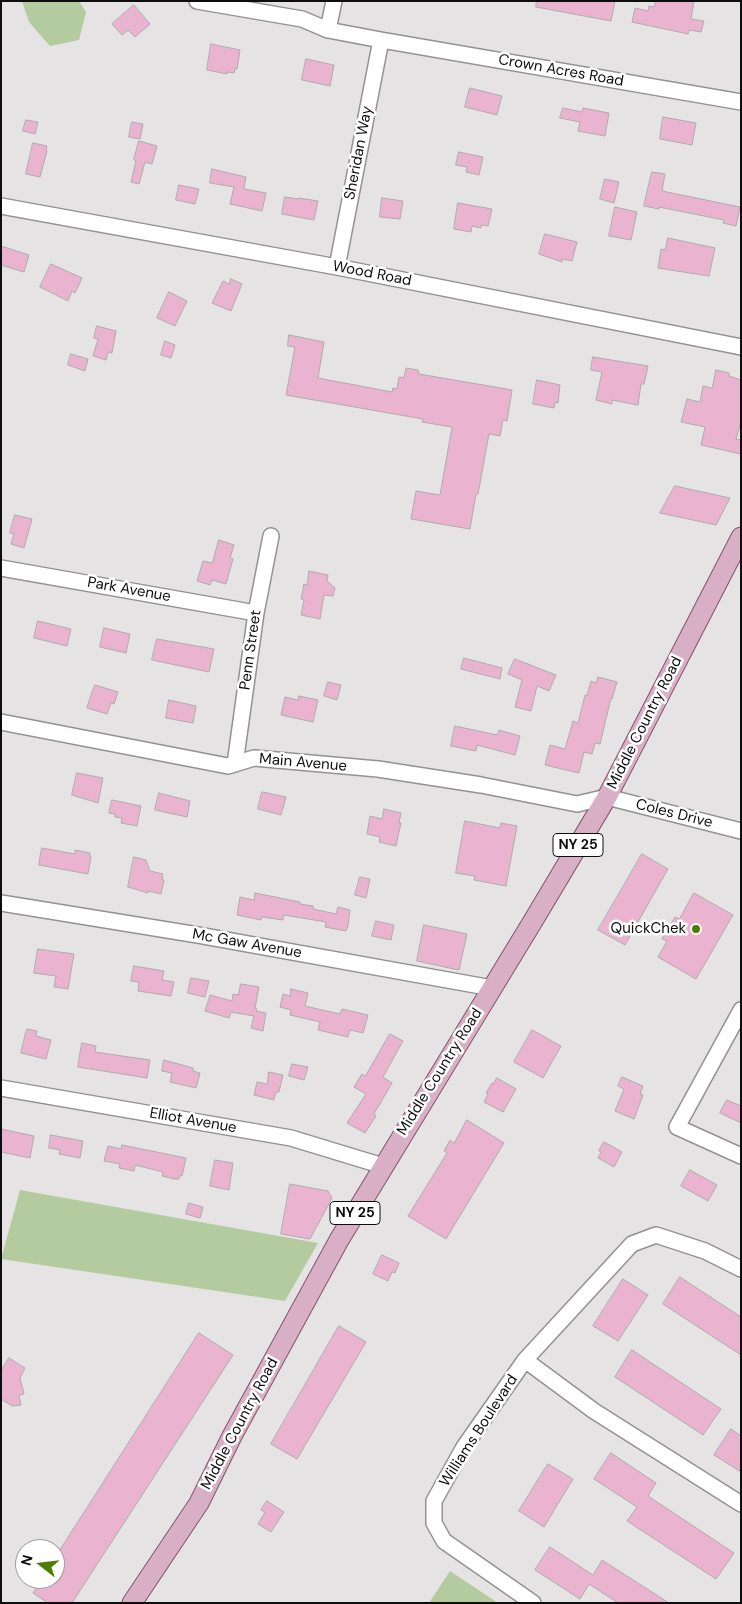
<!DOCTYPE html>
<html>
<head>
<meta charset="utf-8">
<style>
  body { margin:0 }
  #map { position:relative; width:742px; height:1604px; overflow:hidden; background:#e6e3e4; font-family:"DM Sans",sans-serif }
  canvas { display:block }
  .frame { position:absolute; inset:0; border:2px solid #0e0d0d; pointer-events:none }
  .north { position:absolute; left:15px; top:1539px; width:50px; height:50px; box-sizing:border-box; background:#fff; border:1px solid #9f9e9e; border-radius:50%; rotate:286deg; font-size:14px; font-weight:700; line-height:20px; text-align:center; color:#0e0d0d }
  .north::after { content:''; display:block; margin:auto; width:18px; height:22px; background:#4e7c02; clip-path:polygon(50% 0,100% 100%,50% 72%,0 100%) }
</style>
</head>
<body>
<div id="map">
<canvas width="742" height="1604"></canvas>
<div class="frame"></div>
<div class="north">N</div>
</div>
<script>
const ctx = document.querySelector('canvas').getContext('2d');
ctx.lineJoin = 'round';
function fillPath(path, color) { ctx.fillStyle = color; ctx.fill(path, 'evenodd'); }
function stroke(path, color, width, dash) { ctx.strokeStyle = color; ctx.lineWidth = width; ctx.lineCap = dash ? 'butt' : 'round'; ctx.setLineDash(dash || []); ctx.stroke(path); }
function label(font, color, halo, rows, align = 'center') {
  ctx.font = font + ' "DM Sans",sans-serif'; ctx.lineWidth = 5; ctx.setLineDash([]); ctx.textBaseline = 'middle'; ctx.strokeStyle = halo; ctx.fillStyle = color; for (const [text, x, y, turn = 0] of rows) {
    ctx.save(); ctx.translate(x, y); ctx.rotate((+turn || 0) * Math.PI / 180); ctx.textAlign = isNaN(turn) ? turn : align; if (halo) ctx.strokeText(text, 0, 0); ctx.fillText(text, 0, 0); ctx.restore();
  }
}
const green = new Path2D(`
  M22,1h57l7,11 -7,28 -29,6 -21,-24z
  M20,1190l298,53 -33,58 -284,-42z
  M450,1571l48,32h-69z`);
const building = new Path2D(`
  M537,1h78l-4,20 -75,-14z
  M656,1h38l-3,18 13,2 -3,11 -12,-2 -1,4 -56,-12 3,-14 13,3 1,-5 5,1z
  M134,5l16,19 -15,13 -7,-7 -6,5 -10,-11z
  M211,44l29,6 -3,19h-2l-1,4 -7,-1v2l-20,-4z
  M306,59l28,6 -4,21 -28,-6z
  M470,88l32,8 -5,19 -32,-8z
  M563,108l19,4 1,-4 26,5 -4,23 -27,-5 2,-9 -20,-4z
  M663,117l33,6 -4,22 -32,-6z
  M26,120l12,2 -3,12 -12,-3z
  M132,122l11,2 -3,15 -11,-2z
  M139,141l18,5 -5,18 -7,-2 -6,22 -8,-2 5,-21 -2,-1z
  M33,143l14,3 -1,5h1l-7,26 -14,-3z
  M459,152l24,5 -4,18 -13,-3 1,-5 -11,-2z
  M212,169l34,8 -2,12 22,4 -4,18 -32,-7 4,-17 -24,-4z
  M652,172l13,2 -3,17 78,16 -4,19 -13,-3 1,-3 -65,-13v2l-15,-3z
  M605,179l14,3 -5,21 -14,-4z
  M179,185l20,4 -4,15 -19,-4z
  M285,197l14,2v-1l19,3 -4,19 -32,-6z
  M382,198l21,3 -3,18 -20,-2z
  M458,203l34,6 -4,17 -7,-1v3l-9,-2 -1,6 -17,-3z
  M615,207l22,5 -6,28 -22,-4z
  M545,234l32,8 -5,19 -10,-2v3l-23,-8z
  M668,238l47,10 -6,28 -51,-8 3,-19 4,1z
  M1,246l28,9 -5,17 -23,-7z
  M51,264l31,14 -7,15 -3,-2 -4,10 -28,-14z
  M231,279l11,5 -11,27 -19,-8 11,-22 6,3z
  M169,292l18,9 -12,25 -18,-8z
  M97,326l19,5 -4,22 -4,-1 -2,8 -13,-4 5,-17 -4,-1z
  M289,335l35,7 -6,36 74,14 1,-4 4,1 2,-12 5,1 2,-10 12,2 1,4 93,16 -5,31 -4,-1 -3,16 -11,-2 -11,60h-2l-6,35 -59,-10 5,-28 24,4 12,-68 -30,-5 1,-3 -137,-24 9,-48 -7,-1z
  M165,341l10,4 -4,13 -10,-3z
  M71,354l17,5 -3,12 -17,-6z
  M593,357l55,9 -4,18h-3l-3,21 -26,-5v4l-16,-4 6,-28 -11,-2z
  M716,370l13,3v3l12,4v42l-5,17 5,1v14l-40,-9 4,-18 -24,-5 6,-23 13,3 3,-16 9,2z
  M537,380l23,5 -2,18 -3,-1 -1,6 -21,-4z
  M675,486l55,12 -14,27 -56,-12z
  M15,515l17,4 -8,29 -13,-4 3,-10 -4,-1z
  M219,540l15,5 -4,13 3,1 -7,25 -14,-4 -2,5 -13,-4 6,-20 9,2z
  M309,571l19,4 -1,6 8,7 -2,8 -9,-1 -4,24 -19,-4 3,-15 -3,-1 3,-15 3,1z
  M38,621l33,8 -4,17 -33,-8z
  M104,628l26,6 -4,19 -26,-6z
  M157,639l57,10 -5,23 -57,-12z
  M464,658l38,10 -2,11 -39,-10z
  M515,659l41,16 -7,16 -12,-5 -6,25 -16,-4 7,-27 -14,-6z
  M598,677l19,5 -5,17 -1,-1 -11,46 -5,-1 -3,11 -8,-2 -5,21 -34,-8 5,-20 15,4 8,-28 5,2 7,-28 2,1 4,-15 5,2z
  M328,682l13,3 -4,15 -13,-4z
  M95,685l23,7 -4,12 -3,-1 -4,11 -20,-6z
  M299,696l19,4 -5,22 -32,-7 4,-18 13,3z
  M169,700l27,6 -3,17 -27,-5z
  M455,726l42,9 2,-5 21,6 -5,19 -38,-10 -1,6 -25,-5z
  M77,773l26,5 -5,25 -26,-8z
  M262,792l24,5 -5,18 -23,-6z
  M159,793l31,8 -3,16 -32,-7z
  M112,800l29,6 -4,20 -16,-3 1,-5 -7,-1v-3l-6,-1z
  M384,809l17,4 -2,10h2l-5,23 -17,-4 1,-5 -13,-3 3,-18 12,3z
  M465,821l35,7 1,-5 16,3 -11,60 -32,-6 1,-4 -19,-3z
  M42,848l33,6v-4l15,3v3l1,1 -3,17 -49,-9z
  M642,854l26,15 -43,76 -27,-15z
  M134,857l12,3 4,11 13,3 -1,5 2,1 -3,14 -13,-3v2l-20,-6z
  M360,877l10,2 -4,19 -11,-3z
  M255,893l45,9v2l13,2v3l23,5 2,-7 12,3 -2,16 -2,5 -21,-4 1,-5 -42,-7 -1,5 -21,-3 -1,3 -24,-5 3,-18 14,3z
  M694,893l39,22 -37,64 -38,-22 9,-16 -5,-2 13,-22 4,2z
  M376,921l18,4 -3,15 -19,-4z
  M424,925l43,9 -8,36 -42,-9z
  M38,949l36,5 -6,35 -14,-2 2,-11 -22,-3z
  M134,966l30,5 -2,9 12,2 -3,14 -33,-5 1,-9 -8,-1z
  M191,978l18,3 -4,16 -17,-4z
  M241,984l18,3 -4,21 2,1 -1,2 10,2 -3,18 -12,-3 3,-12 -23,-4 -2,6 -24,-7 5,-16 22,6 1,-7 5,1z
  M291,989l17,4 -3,13 35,8 2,-5 26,6 -5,18 -13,-3 -2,7 -30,-7 2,-8 -30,-7 1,-5 -11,-3 3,-13 7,2z
  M27,1029l10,2 -1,5 15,4 -5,19 -25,-6z
  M532,1030l29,16 -18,32 -29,-16z
  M390,1034l13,7 -20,36 9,6 -18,31 2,2 -11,17 -18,-10 19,-29 -12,-7 8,-13 3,2z
  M82,1043l14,3 -1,6 55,8 -3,18 -69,-11z
  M164,1060l29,8v3l7,2 -4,15 -26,-6 2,-9 -10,-2z
  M292,1064l16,3 -4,13 -15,-4z
  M269,1072l14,3 -4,17h-3l-2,8 -20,-5 3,-13 10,2z
  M622,1077l21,9 -3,8 3,1 -9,24 -19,-8 9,-22 -6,-3z
  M497,1078l19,11 -13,23 -19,-10 4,-8 -2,-1 6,-10 1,1z
  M727,1100l14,6v17l-21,-10z
  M467,1120l37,23 -58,96 -38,-23 39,-63 -3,-2 6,-11 4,3z
  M1,1129l33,7 -4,22 -29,-6z
  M51,1135l32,6 -3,17 -21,-4 1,-4 -11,-2z
  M604,1142l18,10 -8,15 -16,-9 3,-6 -2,-1z
  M122,1145l64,13 -4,18 -2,-1 -1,4h-5l-12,-3 1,-4 -28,-7 -1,6 -15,-3 1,-4 -16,-3 4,-15 13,3z
  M215,1160l18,3 -4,27 -19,-4z
  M690,1170l27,15 -9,16 -27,-15z
  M290,1184l38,7 4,7 -22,41 -29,-5z
  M189,1203l14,4 -3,11 -14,-4z
  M382,1255l17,8 -4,10 -3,-1 -4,9 -15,-7z
  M680,1277l61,40v38l-78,-51z
  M623,1279l25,16 -30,46 -25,-15z
  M339,1326l27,16 -69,117 -26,-15z
  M199,1333l34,22 -161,248h-24l-15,-10 9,-14h13v-21z
  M632,1350l89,59 -18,26 -88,-58z
  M9,1358l16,10 -5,10 4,16 -5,1 2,10 -9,1 -11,-7v-28z
  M731,1429l10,7v36l-27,-17z
  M611,1453l45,30 -8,13 86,57 -18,26 -89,-58 10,-14 -43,-28z
  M548,1464l25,15 -29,48 -25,-16z
  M267,1501l17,11 -13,20 -13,-8 7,-12 -4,-2z
  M550,1547l43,28 9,-15 67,43h-51l-29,-19 -9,15 -45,-29z`);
const minor = new Path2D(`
  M197,1l105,18 26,11 53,10 360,62
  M328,30l6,-29
  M1,206l336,61 404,80
  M337,267l44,-227
  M1,568l255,45
  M1,722l227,44 26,-8 124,11 103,16 96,19 30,-7 134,34
  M235,764l21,-151 15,-77
  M1,903l197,32 294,53
  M741,1010l-64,117 64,29
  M1,1088l290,50 92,28
  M525,1360l69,51 147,93
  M533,1603l-89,-62 -10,-18v-22l30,-54 61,-87 107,-116 24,-9 49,16 36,18`);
const major = new Path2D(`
  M132,1603l67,-100 33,-67 107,-196 194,-319 74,-124 134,-260`);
const markers = [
  [696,929,5,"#4e7c02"]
];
const shields = [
  [578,845,50],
  [355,1213,50]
];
const shieldNames = [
  ["NY 25",578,845],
  ["NY 25",355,1213]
];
const streetNames = [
  ["Crown Acres Road",561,71,10],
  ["Sheridan Way",359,153,-79],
  ["Wood Road",372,274,11],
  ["Park Avenue",129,590,10],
  ["Penn Street",251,650,-82],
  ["Middle Country Road",645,723,-63],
  ["Main Avenue",303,763,5],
  ["Coles Drive",674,814,14],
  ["Mc Gaw Avenue",247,944,10],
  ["Middle Country Road",440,1072,-58],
  ["Elliot Avenue",193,1121,10],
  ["Middle Country Road",240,1424,-62],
  ["Williams Boulevard",479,1431,-57]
];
const poiNames = [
  ["QuickChek",686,929]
];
fillPath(green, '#b4cb9f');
fillPath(building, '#eab4d1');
stroke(building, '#aeabac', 1);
stroke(minor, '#949192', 18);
stroke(major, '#81546d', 21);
stroke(minor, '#fff', 15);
stroke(major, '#d9afc6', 19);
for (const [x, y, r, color] of markers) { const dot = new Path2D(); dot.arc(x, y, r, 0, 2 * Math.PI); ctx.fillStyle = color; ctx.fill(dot); stroke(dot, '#fff', 2); }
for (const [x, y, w] of shields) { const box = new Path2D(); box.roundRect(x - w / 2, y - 11.5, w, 23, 4); ctx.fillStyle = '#fff'; ctx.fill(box); stroke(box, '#0e0d0d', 1); }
label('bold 14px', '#0e0d0d', null, shieldNames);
label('15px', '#0e0d0d', '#fff', streetNames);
label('15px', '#0e0d0d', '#fff', poiNames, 'right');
</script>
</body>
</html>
